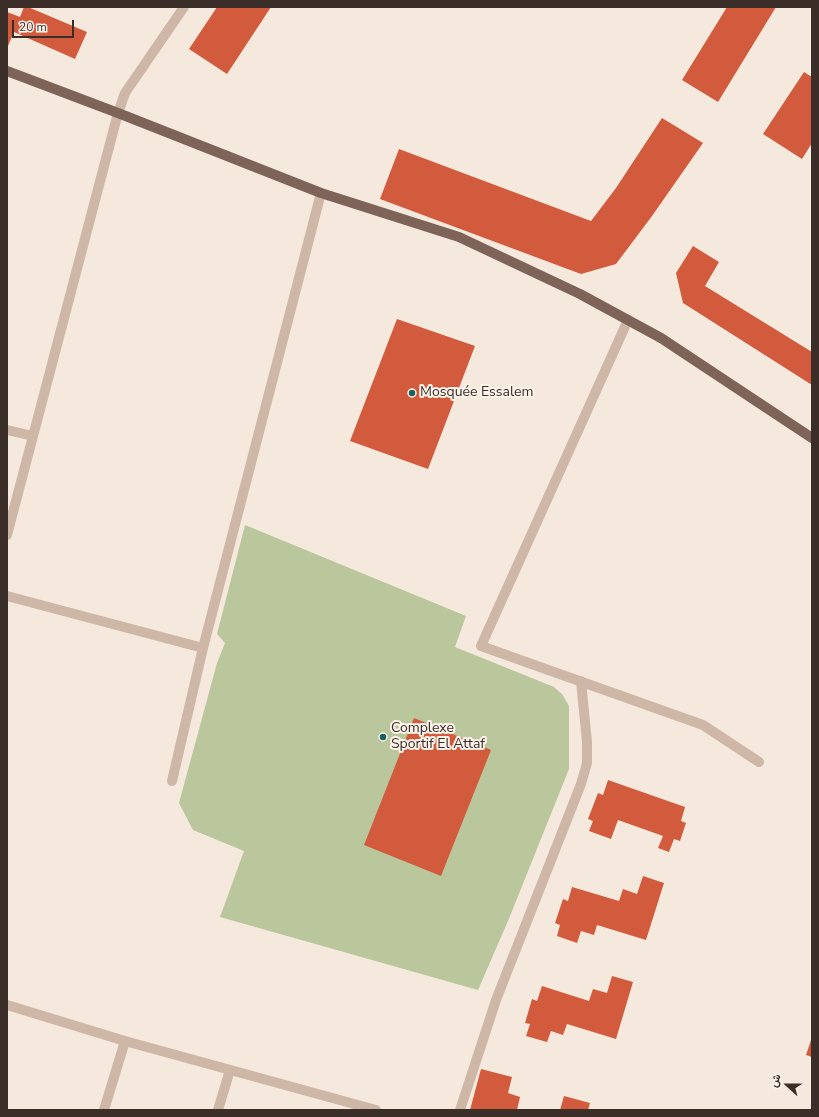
<!DOCTYPE html>
<html>
<head>
<meta charset="utf-8">
<style>
  body { margin:0 }
  #map { position:relative; width:819px; height:1117px; overflow:hidden; background:#f5e9dd; font-family:"Nunito Sans",Vazirmatn,sans-serif }
  canvas { display:block }
  .frame { position:absolute; inset:0; border:8px solid #3b2d28; pointer-events:none }
  .north { position:absolute; left:767px; top:1065px; width:40px; height:40px; -webkit-text-stroke:3px #fcf3ea; paint-order:stroke; rotate:291deg; font-size:11px; font-weight:700; line-height:16px; text-align:center; color:#3b2d28 }
  .north::after { content:''; display:block; margin:auto; width:14px; height:18px; background:#3b2d28; clip-path:polygon(50% 0,100% 100%,50% 72%,0 100%) }
  .scale { position:absolute; left:12px; top:20px; width:62px; height:18px; box-sizing:border-box; border:2px solid #3b2d28; border-top:0; padding-left:5px; font-size:12px; line-height:14px; white-space:nowrap; color:#3b2d28; -webkit-text-stroke:3px #fcf3ea; paint-order:stroke }
</style>
</head>
<body>
<div id="map">
<canvas width="819" height="1117"></canvas>
<div class="frame"></div>
<div class="north">ش</div>
<div class="scale">20 m</div>
</div>
<script>
const ctx = document.querySelector('canvas').getContext('2d');
ctx.lineJoin = 'round';
function fillPath(path, color) { ctx.fillStyle = color; ctx.fill(path, 'evenodd'); }
function stroke(path, color, width, dash) { ctx.strokeStyle = color; ctx.lineWidth = width; ctx.lineCap = dash ? 'butt' : 'round'; ctx.setLineDash(dash || []); ctx.stroke(path); }
function label(font, color, halo, rows, align = 'center') {
  ctx.font = font + ' "Nunito Sans",sans-serif'; ctx.lineWidth = 4; ctx.setLineDash([]); ctx.textBaseline = 'middle'; ctx.strokeStyle = halo; ctx.fillStyle = color; for (const [text, x, y, turn = 0] of rows) {
    ctx.save(); ctx.translate(x, y); ctx.rotate((+turn || 0) * Math.PI / 180); ctx.textAlign = isNaN(turn) ? turn : align; if (halo) ctx.strokeText(text, 0, 0); ctx.fillText(text, 0, 0); ctx.restore();
  }
}
const green = new Path2D(`
  M245,525l221,91 -11,31 99,40 8,7 7,12v63l-61,152 -30,69 -258,-73 24,-66 -51,-21 -14,-27 38,-140 8,-20 -8,-9z`);
const building = new Path2D(`
  M24,7h4l59,25 -12,27 -61,-27 -6,14h-1v-34l13,5z
  M217,7h54l-44,67 -38,-25z
  M727,7h49l-58,95 -36,-22z
  M804,72l8,5v66l-10,16 -39,-25z
  M662,118l41,25 -51,73 -36,48 -35,10 -201,-75 19,-50 192,72 25,-33z
  M693,246l26,16 -14,24 107,66v33l-129,-82 -7,-30z
  M397,319l78,27 -47,123 -78,-28z
  M414,718l77,32 -50,126 -77,-31z
  M608,780l77,27 -4,14 5,2 -6,18 -6,-2 -5,13 -11,-4 5,-12 -45,-16 -7,19 -22,-8 4,-10 -5,-2 10,-26 5,2z
  M643,876l21,7 -18,57 -49,-15 -3,10 -13,-4 -4,12 -20,-7 3,-11 -5,-2 8,-24 5,2 4,-14 47,14 4,-12 14,5z
  M612,976l21,6 -17,57 -49,-15 -4,11 -12,-4 -4,11 -21,-6 4,-12 -5,-1 7,-24 5,2 5,-15 47,15 4,-12 14,4z
  M812,1037v20l-6,-2z
  M481,1069l31,8 -4,16 12,4 -3,13h-47z
  M564,1096l26,7 -2,7h-28z`);
const minor = new Path2D(`
  M628,320l-147,326 222,79 56,37
  M7,430l26,6
  M7,535l111,-422 7,-20 59,-86
  M7,596l196,52
  M172,781l31,-133 118,-455
  M7,1005l118,36 251,69
  M104,1110l21,-69
  M218,1110l12,-40
  M460,1110l36,-110 85,-216 6,-21v-21l-6,-61`);
const major = new Path2D(`
  M7,71l111,42 203,80 138,44 121,57 81,44 151,100`);
const markers = [
  [412,393,4,"#196061"],
  [383,737,4,"#196061"]
];
const poiNames = [
  ["Mosquée Essalem",420,393],
  ["Complexe",391,729],
  ["Sportif El Attaf",391,745]
];
fillPath(green, '#bac69b');
fillPath(building, '#d25b3e');
stroke(minor, '#cfb7a7', 10);
stroke(major, '#7e6358', 10);
for (const [x, y, r, color] of markers) { const dot = new Path2D(); dot.arc(x, y, r, 0, 2 * Math.PI); ctx.fillStyle = color; ctx.fill(dot); stroke(dot, '#fcf3ea', 1.5); }
label('14px', '#3b2d28', '#fcf3ea', poiNames, 'left');
</script>
</body>
</html>
